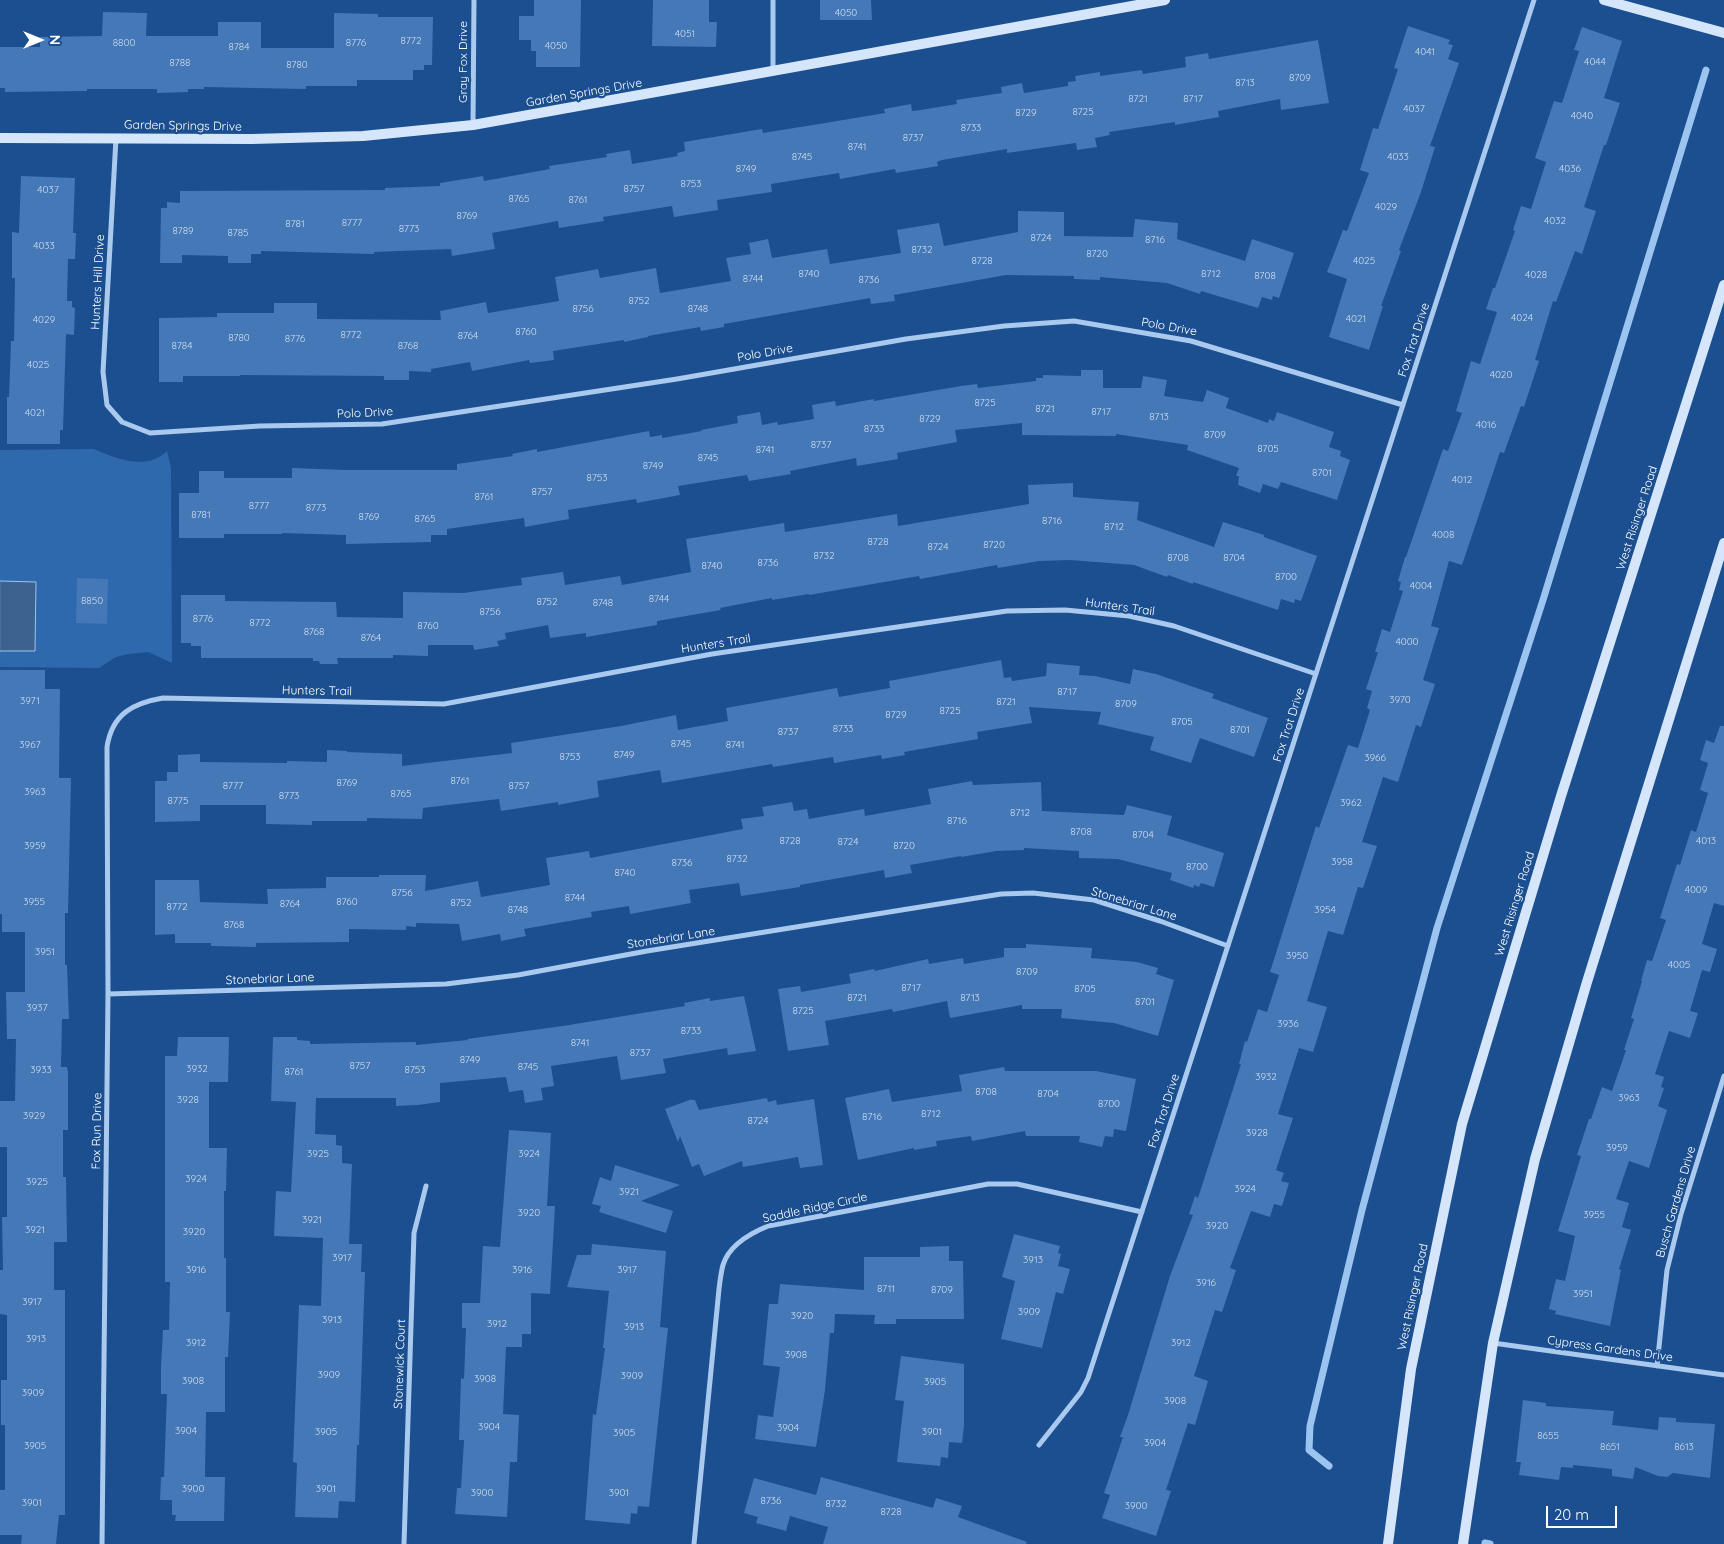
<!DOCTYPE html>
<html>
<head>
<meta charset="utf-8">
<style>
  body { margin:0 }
  #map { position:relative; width:1724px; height:1544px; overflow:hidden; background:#1b4f8f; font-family:Quicksand,sans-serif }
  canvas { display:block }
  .north { position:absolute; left:15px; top:15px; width:50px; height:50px; -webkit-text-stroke:4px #1b4f8f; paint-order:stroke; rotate:90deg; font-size:14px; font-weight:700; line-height:20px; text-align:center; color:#fff }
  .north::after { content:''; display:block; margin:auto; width:18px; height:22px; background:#fff; clip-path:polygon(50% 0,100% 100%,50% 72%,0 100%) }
  .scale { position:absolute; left:1546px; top:1506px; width:71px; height:22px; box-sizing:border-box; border:2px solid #fff; border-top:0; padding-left:6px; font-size:15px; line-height:18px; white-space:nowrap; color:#fff; -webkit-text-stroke:4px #1b4f8f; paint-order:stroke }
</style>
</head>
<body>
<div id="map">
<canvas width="1724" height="1544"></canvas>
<div class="north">N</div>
<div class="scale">20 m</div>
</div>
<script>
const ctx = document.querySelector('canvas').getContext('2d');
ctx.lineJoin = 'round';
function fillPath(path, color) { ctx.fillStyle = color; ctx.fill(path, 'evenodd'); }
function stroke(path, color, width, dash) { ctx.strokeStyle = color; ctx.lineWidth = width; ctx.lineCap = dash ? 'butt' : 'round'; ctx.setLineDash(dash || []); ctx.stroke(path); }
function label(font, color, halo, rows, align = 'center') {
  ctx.font = font + ' Quicksand,sans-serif'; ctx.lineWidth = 4.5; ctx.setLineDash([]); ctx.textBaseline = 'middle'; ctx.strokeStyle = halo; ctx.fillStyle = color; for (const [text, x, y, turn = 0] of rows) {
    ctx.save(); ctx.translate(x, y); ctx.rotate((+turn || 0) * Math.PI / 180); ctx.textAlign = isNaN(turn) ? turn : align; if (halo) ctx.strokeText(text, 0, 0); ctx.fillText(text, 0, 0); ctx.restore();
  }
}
const green = new Path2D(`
  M94,449c23,10 53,22 73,2l4,17 1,195 -24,-11 -19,2 -13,3 -17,11 -99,-1v-217z`);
const water = new Path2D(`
  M0,581l36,1 -1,69h-35z`);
const stream = new Path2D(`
  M1329,1466l-20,-16 1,-24 52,-216 75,-282 106,-328 163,-530
  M1485,1543l5,1`);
const building = new Path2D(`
  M534,0h47l-1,67h-44v-16h-5v-11h-12v-24h15z
  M653,0h56v22h8l-1,25 -64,-1z
  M820,0h51l1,20h-52z
  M103,12l44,1 -1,23h72v-14h43v26h73v-35l44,1v3h55l-1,48h-8v5h-11v10h-56v6h-51v3l-102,-2v2h-16v3l-31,1v-4h-70v2l-82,1v-4h-5v-41h40v-10l62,-1z
  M1408,26l42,14 -2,4 5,1 -5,14 11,4 -29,83 5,1 -14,45 -22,58 2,1 -20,55h2l-14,44 -40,-13 18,-58 -20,-7 16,-42 4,1 22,-58 -9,-3 13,-42 5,1 20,-60 -4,-1z
  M1582,27l40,14 -18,57 16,5 -14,42h-2l-20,62 12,4 -14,43 -7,-3 -19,51 -3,-1 -18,59 4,1 -15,46 -3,-1 -17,47 -4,-1 -38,113 -13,-4 -18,65 8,2 -16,52 12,4 -14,43 -5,-2 -18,57 -15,-5 -21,65 15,4 -14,42 -5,-1 -15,48 -15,-4 -21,70 20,6 -14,45 -14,-4 -21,66 15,4 -17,52 8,3 -3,8 8,2 -7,23 -8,-2 -4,13 -19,-6 -21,57 6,2 -14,42 -7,-2 -21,66 14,5 -13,44 -7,-2 -22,67 5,1 -15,45 -54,-18 8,-23 -6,-2 19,-56h-3l8,-22 42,-139 23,-61 -4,-1 6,-18 3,2 43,-134h-2l6,-23 2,1 11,-33 9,3 12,-37 -9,-3 46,-146 3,2 29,-83 10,3 12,-38 -3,-2 5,-17 -6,-2 12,-37h-3l7,-23 8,3 13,-41 -4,-1 2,-8 -3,-1 7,-24h1l37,-108 5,2 14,-38 -6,-2 15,-50 9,3 17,-52 -11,-3 7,-21h2l20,-57 -2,-1 8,-24 10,3 15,-47 -11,-4 19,-57 8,2 17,-52 -5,-1z
  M1318,40l11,63 -48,7 -1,-11 -62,12 1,6 -44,8v-3l-66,10 1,3 -15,3 2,9 -20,3 -1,-7 -69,10v-4l-65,11 -5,2 1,4 -42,7 -1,-4 -55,10 -1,-6 -68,11 1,8 -55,8 1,10 -44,7 -2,-11 -69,11 1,4 -45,7 -1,-7 -66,12 3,16 -43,7 -1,-7 -77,3v2l-113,-3v3h-10v9h-23v-7l-46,-1v8h-22l1,-55h6v-6l13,1v-12l205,-1v-2l55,-2v-3l43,-7 1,5 66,-12 -1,-3 58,-9 -1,-3 24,-4 2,14 46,-8 -1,-3 8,-2 -1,-9 78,-13 1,4 56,-9 66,-11 -1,-4 27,-5 1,7 9,-1 36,-6 -1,-4 46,-7 -1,-6 21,-4 2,10 44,-7v-4l8,-1 -1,-5 25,-4v4l42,-6 1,4 43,-7 -1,-10 23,-4 1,6z
  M21,176l54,2 -2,55h3l-1,26h-7l-1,42h5v6l3,1 -1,27 -8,-1 -3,96h-3v14h-53v-47h2l2,-56h3l1,-63h-3v-46l7,1z
  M1018,211l46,1v24l69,1 2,-18 43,4 -1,16 68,22 7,-22 42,14 -15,45 -6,-2 -1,4 -10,-3 -4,11 -57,-17 -1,3 -33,-11 -67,-6v3l-26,-1v-3l-68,-1 -112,20 1,6 -24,3 -1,-6 -146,26v3l-23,4 -1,-4 -52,9v1l-24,5v-2l-71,11 1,9 -24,3 -1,-3 -57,11 -2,-9 -39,7v3l-22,-1v9h-25v-4l-144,-1v1h-57v6h-24v-64l58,-1v-4h57v-10h43v16l124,1 -1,-9 46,-9 2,11 71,-12 -4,-24 43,-8 2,9 56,-10 4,25 71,-12 -5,-23 25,-4 -2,-11 19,-4 4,19 55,-9 3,15 71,-11 -4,-23 42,-7 5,23 74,-14z
  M1081,370h22v18h38l2,-12 24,4 -3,16 39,6 4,-12 22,8 -3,10 42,15 1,-4 5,2 3,-9 57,20 -5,15 12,4 -1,5 10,4 -13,40 -56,-18 -3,7 -15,-5 -3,9 -22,-8 1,-9h-3l3,-8 -52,-18 1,-5 -72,-11v2l-94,-1v-12l-67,7 2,12 -60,11 1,6 -41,7 -1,-8 -66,13 1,3 -42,7 -2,-6 -69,11 2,9 -43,8 -1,-4 -68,11 1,9 -44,8 -1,-9 -77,11v6h-16v7l-85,2v-9l-64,-2v1h-58v4h-45v-45h20v-22h25v7h68v-10l54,2h111v-6l56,-8 -1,-2 25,-5v3l112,-21 1,6 12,-2v3l40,-7 -1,-1 37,-7 -1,-7 23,-4 2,13 15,-3 1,3 36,-6 -2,-14 23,-4 1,5 38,-7v2l87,-15 16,-2 1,4 58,-7v-3h7v-3l38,1z
  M1073,483v14l66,5 -2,18 77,27 9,-25 41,13v2l53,19 -16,45 -6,-2 -1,4 -13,-4 -3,11 -85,-28v2l-25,-9 -1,2 -33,-12 -64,-5 -31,1 -41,7 -1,-3 -77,14 -1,-3 -110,19v-1l-37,6v-2l-52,10 1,2 -64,11v4l-71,12v-4l-36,5 -2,-13 -43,8 1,6 -9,2 2,5 -25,4 -1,-5h-45v11l-35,-1v3h-56l1,6h-18l-1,-3h-6v-3h-112v-12h-10v-3h-10v-48h44v6l111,1 1,15 66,1v-26l60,1 59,-8 -1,-7 42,-6 2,13 55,-9 2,9 69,-13 -5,-33 98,-16 1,9 112,-18 1,12 131,-22 -1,-19z
  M77,578l31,1 -1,45 -31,-1z
  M1001,660l3,18 7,-1 1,4 34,-5 1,-13 33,3 -1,9 16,1 35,8 3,-15 23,5 58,20 -2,4 56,20 -14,39 -54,-19 -9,25 -41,-13 4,-13 -56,-13 3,-12 -72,-5 3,16 -55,9 1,7 -74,13 1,3 -23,4 -1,-4 -47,8 -1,-6 -60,10 -1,-3 -110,19 -2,-13 -63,11 2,16 -41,8v-3l-57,9 -2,-12 -76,9 -1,11 -55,-1v3h-55v4l-46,-1v-19h-66v16l-45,1v-41h12v-9h11v-17l22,-1v8l87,1v-2l40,1v-12l20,1v1l55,2v12l110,-13 -1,-10 110,-17 55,-11 2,15 50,-9 -2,-13 111,-20 2,9 51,-9 -1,-7z
  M0,670h45v19h15l-1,89h12l-3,135h-3v52h2l2,54h-7l-1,48h6l1,6v57h-5v47h3l1,65h-13v48h11v225h-6l-3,29h-35l1,-9h-22v-45h5v-65h-4v-45h6v-65l-7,-1v-44h3l-1,-53h5v-70h-7v-46h15l1,-62h-9l-1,-47h19v-60h-23v-18h-2z
  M1720,726h4v180l-10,-3 -12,41 15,5 -7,23 -8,-2 -12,41 8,2 -8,25 -21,-7 -14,43 9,3 -3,10 3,1 -6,18 9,4 -18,58 -20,-7 -13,38 13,4 -7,24 9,3 -12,39 2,1 -11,56 -55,-12 1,-3 -7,-2 7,-30 9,2 10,-45 -17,-5 23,-75 -4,-1 12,-36h2l11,-32 10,4 14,-41h-2l10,-31 -3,-1 11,-37h-1l6,-21 5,1 14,-41 -6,-2 17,-54 3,1 11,-35 5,2 12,-39 -8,-3 8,-27 -8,-3 6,-20 8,3z
  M972,781l1,4 68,-3 1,29 82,4 3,-10 45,11 -5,19 57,18 -10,34 -13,-4 -2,4 -5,-2 -1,3 -23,-8 2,-7 -54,-14 -39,-1v-7l-55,-3v2l-28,1 -35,6v-1l-51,9 2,8 -27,5 -1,-8 -84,15v2l-59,9 -2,-13 -50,7 2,13 -61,11 -1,-8 -38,6 1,5 -68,12 2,7 -25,5 -1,-7 -38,7 -3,-17 -43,-1v4l-10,-1v4l-57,-1v13l-93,1v4l-45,-1v-3h-36v-9l-20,1v-55h44l1,22 68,2 -1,-15 59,-1v-11h53v-2h47l-1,16 53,-10 3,16 69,-12 -4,-27 43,-7 1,7 153,-29 -2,-10 23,-3 -2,-9 30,-5 2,9 13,-2 2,10 55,-10 1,7 66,-12 -3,-15z
  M1026,944l66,4 -1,10 46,4 21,6 -2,6 18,6 -16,56 -44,-13 -53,-5 1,-9h-40v-4l-72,13 -3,-17 -54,11 -1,-3 -67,12 4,24 -41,6 -10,-62 22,-3 1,6 50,-9 -2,-9 25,-5 1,2 53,-12 1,5 34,-6 1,6 40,-7v-9h22z
  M744,996l12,55 -28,4 -1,-7 -64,11 3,14 -45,7 -4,-24 -66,10 3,20 -13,2 2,12 -18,3 -2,-13 -14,2 -3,-15 -66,6v19l-22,3 -22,1v-8h-80l-1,36 21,1v10l6,1v17l10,1 -3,80h13l-1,28h4l-6,173h-2l-2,57 -16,-1 -1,17 -43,-1 2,-54 -4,-1 6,-157 22,1 2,-68 -49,-2 2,-45 15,1 5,-90 -25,-1 2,-64h24v3l13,1v3l106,-2v3l52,-5 -1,-1 96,-13 122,-20 -1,-3 26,-5v3z
  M178,1037h51l-1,45h-19v66h18l-1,43h-2v67h2v54h4l-2,45h-3v55h-19l-1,65h20l-1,44h-49l1,-6h-4v-15h-12l1,-23h3l3,-83h-6v-27l2,-37h6l1,-48h-5v-226h12z
  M1004,1067l1,4h91l40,8 -10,52 -12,-2 -1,8 -8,-1 -3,11 -23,-5 1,-6h-54l-1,-5 -53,10 -1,-5 -35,5 1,5 -23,4v-2l-56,12 -13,-62 44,-9 3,13 70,-11 -3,-16z
  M767,1098l1,4 8,-2 1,5 37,-6 9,66 -23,3 -2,-11 -55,10 -1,-6 -38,15 -5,-12 -7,3 -12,-31 -2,6 -13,-33 27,-10 -1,1h4l4,10z
  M509,1130l42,3 -4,73h8l-5,88 -19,-1v41h-9v13h-16l-3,67 16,1 -2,47h-7l-3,55 -52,-3 2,-26h4l3,-48h-5l2,-62 3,1 2,-51h-4v-25h18l3,-57 17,1z
  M615,1165l65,20 -39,16 32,10 -7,22 -67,-21 2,-6 -9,-2 8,-27 11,4z
  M1014,1234l46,12 -2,7 3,1 -3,12 12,3 -7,25 -7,-2 -14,56 -41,-9 14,-58 -13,-4z
  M592,1244l74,7 -6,76 8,1 -19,179 -11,-1 -1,8 -6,-1 -1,11 -45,-4 8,-106 3,1 9,-67h-2l6,-57 -42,-4 10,-32h14z
  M949,1246v15h14l1,58h-68v5h-22l1,-9 -40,-1 -1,19h-4l-5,57 -9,57 -61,-8 3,-24 15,2 7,-50 -17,-2 6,-61h9l2,-20 84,6v-33h56v-10z
  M901,1356l63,8v62l-2,17 -13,-1 -1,16 -7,-1 -1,9 -43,-4 7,-61 -9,-1z
  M1523,1400l23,3v3l68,5 -2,14 46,5 1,-13 17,1v4l39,2 -5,54 -37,-5 -6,4 -9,-1 -23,-9 -2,12 -21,-3v-7l-39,-4v3l-12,-1 -2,13 -40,-5 2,-13h-5z
  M821,1477l112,31 3,-10 26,8 -4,11 69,25 -1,2h-203l5,-17 -38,-11 -4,15 -30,-8 2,-6 -14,-4 10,-35 62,17z`);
const street = new Path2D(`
  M773,71v-71
  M473,124l1,-124
  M116,138l-13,234 4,33 15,17 28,11 110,-7 122,-2 295,-45 229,-40 98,-13 70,-5 117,20 212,64
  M108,994l338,-10 72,-9 129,-24 354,-57 32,-1 61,7 66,21 68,25
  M1493,1343l231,32
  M1657,1366l10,-96 14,-56 43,-138
  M1039,1445l42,-53 7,-14 446,-1378
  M102,1544l6,-550 -1,-247c5,-33 26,-44 56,-49l281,6 268,-50 295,-43 58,-1 64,6 45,10 142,48
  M404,1544l10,-311 12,-47
  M694,1544l25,-255c1,-8 2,-17 4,-24 6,-20 28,-32 45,-39l220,-42h29l125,28`);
const secondary = new Path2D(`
  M1604,0l120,33
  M0,138l252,1 111,-3 110,-11 692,-125
  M1388,1544l23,-175 51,-245 99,-328 163,-511
  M1463,1544l30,-201 42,-184 52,-177 137,-439`);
const numberNames = [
  ["4050",846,13],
  ["4051",685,34],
  ["8772",411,41],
  ["8800",124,43],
  ["8776",356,43],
  ["4050",556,46],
  ["8784",239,47],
  ["4041",1425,52],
  ["4044",1595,62],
  ["8788",180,63],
  ["8780",297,65],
  ["8709",1300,78],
  ["8713",1245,83],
  ["8721",1138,99],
  ["8717",1193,99],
  ["4037",1414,109],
  ["8725",1083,112],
  ["8729",1026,113],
  ["4040",1582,116],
  ["8733",971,128],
  ["8737",913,138],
  ["8741",857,147],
  ["8745",802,157],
  ["4033",1398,157],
  ["8749",746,169],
  ["4036",1570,169],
  ["8753",691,184],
  ["8757",634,189],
  ["4037",48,190],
  ["8765",519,199],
  ["8761",578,200],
  ["4029",1386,207],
  ["8769",467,216],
  ["4032",1555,221],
  ["8777",352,223],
  ["8781",295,224],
  ["8773",409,229],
  ["8789",183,231],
  ["8785",238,233],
  ["8724",1041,238],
  ["8716",1155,240],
  ["4033",44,246],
  ["8732",922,250],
  ["8720",1097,254],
  ["8728",982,261],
  ["4025",1364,261],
  ["8740",809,274],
  ["8712",1211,274],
  ["4028",1536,275],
  ["8708",1265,276],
  ["8744",753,279],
  ["8736",869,280],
  ["8752",639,301],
  ["8756",583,309],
  ["8748",698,309],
  ["4024",1522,318],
  ["4021",1356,319],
  ["4029",44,320],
  ["8760",526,332],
  ["8772",351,335],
  ["8764",468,336],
  ["8780",239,338],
  ["8776",295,339],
  ["8784",182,346],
  ["8768",408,346],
  ["4025",38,365],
  ["4020",1501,375],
  ["8725",985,403],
  ["8721",1045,409],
  ["8717",1101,412],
  ["4021",35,413],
  ["8713",1159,417],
  ["8729",930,419],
  ["4016",1486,425],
  ["8733",874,429],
  ["8709",1215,435],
  ["8737",821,445],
  ["8705",1268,449],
  ["8741",765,450],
  ["8745",708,458],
  ["8749",653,466],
  ["8701",1322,473],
  ["8753",597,478],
  ["4012",1462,480],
  ["8757",542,492],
  ["8761",484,497],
  ["8777",259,506],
  ["8773",316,508],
  ["8781",201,515],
  ["8769",369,517],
  ["8765",425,519],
  ["8716",1052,521],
  ["8712",1114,527],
  ["4008",1443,535],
  ["8728",878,542],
  ["8720",994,545],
  ["8724",938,547],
  ["8732",824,556],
  ["8708",1178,558],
  ["8704",1234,558],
  ["8736",768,563],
  ["8740",712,566],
  ["8700",1286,577],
  ["4004",1421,586],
  ["8744",659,599],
  ["8850",92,601],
  ["8752",547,602],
  ["8748",603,603],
  ["8756",490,612],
  ["8776",203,619],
  ["8772",260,623],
  ["8760",428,626],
  ["8768",314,632],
  ["8764",371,638],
  ["4000",1407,642],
  ["8717",1067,692],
  ["3970",1400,700],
  ["3971",30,701],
  ["8721",1006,702],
  ["8709",1126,704],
  ["8725",950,711],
  ["8729",896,715],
  ["8705",1182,722],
  ["8733",843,729],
  ["8701",1240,730],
  ["8737",788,732],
  ["8745",681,744],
  ["3967",30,745],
  ["8741",735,745],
  ["8749",624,755],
  ["8753",570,757],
  ["3966",1375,758],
  ["8761",460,781],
  ["8769",347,783],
  ["8777",233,786],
  ["8757",519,786],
  ["3963",35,792],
  ["8765",401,794],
  ["8773",289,796],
  ["8775",178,801],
  ["3962",1351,803],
  ["8712",1020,813],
  ["8716",957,821],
  ["8708",1081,832],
  ["8704",1143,835],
  ["8728",790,841],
  ["4013",1706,841],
  ["8724",848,842],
  ["3959",35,846],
  ["8720",904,846],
  ["8732",737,859],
  ["3958",1342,862],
  ["8736",682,863],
  ["8700",1197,867],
  ["8740",625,873],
  ["4009",1696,890],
  ["8756",402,893],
  ["8744",575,898],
  ["3955",34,902],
  ["8760",347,902],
  ["8752",461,903],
  ["8764",290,904],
  ["8772",177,907],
  ["8748",518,910],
  ["3954",1325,910],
  ["8768",234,925],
  ["3951",45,952],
  ["3950",1297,956],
  ["4005",1679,965],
  ["8709",1027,972],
  ["8717",911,988],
  ["8705",1085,989],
  ["8721",857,998],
  ["8713",970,998],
  ["8701",1145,1002],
  ["3937",37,1008],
  ["8725",803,1011],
  ["3936",1288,1024],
  ["8733",691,1031],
  ["8741",580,1043],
  ["8737",640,1053],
  ["8749",470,1060],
  ["8757",360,1066],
  ["8745",528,1067],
  ["3932",197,1069],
  ["3933",41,1070],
  ["8753",415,1070],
  ["8761",294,1072],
  ["3932",1266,1077],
  ["8708",986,1092],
  ["8704",1048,1094],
  ["3963",1629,1098],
  ["3928",188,1100],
  ["8700",1109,1104],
  ["8712",931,1114],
  ["3929",34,1116],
  ["8716",872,1117],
  ["8724",758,1121],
  ["3928",1257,1133],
  ["3959",1617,1148],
  ["3925",318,1154],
  ["3924",529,1154],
  ["3924",196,1179],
  ["3925",37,1182],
  ["3924",1245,1189],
  ["3921",629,1192],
  ["3920",529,1213],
  ["3955",1594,1215],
  ["3921",312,1220],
  ["3920",1217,1226],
  ["3921",35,1230],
  ["3920",194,1232],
  ["3917",342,1258],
  ["3913",1033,1260],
  ["3916",196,1270],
  ["3916",522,1270],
  ["3917",627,1270],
  ["3916",1206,1283],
  ["8711",886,1289],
  ["8709",942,1290],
  ["3951",1583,1294],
  ["3917",32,1302],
  ["3909",1029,1312],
  ["3920",802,1316],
  ["3913",332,1320],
  ["3912",497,1324],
  ["3913",634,1327],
  ["3913",36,1339],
  ["3912",196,1343],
  ["3912",1181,1343],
  ["3908",796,1355],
  ["3909",329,1375],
  ["3909",632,1376],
  ["3908",485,1379],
  ["3908",193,1381],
  ["3905",935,1382],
  ["3909",33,1393],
  ["3908",1175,1401],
  ["3904",489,1427],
  ["3904",788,1428],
  ["3904",186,1431],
  ["3905",326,1432],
  ["3901",932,1432],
  ["3905",624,1433],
  ["8655",1548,1436],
  ["3904",1155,1443],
  ["3905",35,1446],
  ["8651",1610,1447],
  ["8613",1684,1447],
  ["3900",193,1489],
  ["3901",326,1489],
  ["3900",482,1493],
  ["3901",619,1493],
  ["8736",771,1501],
  ["3901",32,1503],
  ["8732",836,1504],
  ["3900",1136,1506],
  ["8728",891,1512]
];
const streetNames = [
  ["Gray Fox Drive",463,62,-90],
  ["Garden Springs Drive",584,93,-10],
  ["Garden Springs Drive",183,126,1],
  ["Hunters Hill Drive",98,282,-87],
  ["Polo Drive",1169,327,10],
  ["Fox Trot Drive",1414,340,-72],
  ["Polo Drive",765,353,-10],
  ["Polo Drive",365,413,-3],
  ["West Risinger Road",1637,518,-72],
  ["Hunters Trail",1120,607,8],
  ["Hunters Trail",716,644,-9],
  ["Hunters Trail",317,691,1],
  ["Fox Trot Drive",1289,725,-72],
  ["Stonebriar Lane",1134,904,17],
  ["West Risinger Road",1515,904,-73],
  ["Stonebriar Lane",671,938,-9],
  ["Stonebriar Lane",270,979,-2],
  ["Fox Trot Drive",1164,1111,-72],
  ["Fox Run Drive",97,1131,-89],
  ["Busch Gardens Drive",1676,1202,-74],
  ["Saddle Ridge Circle",815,1208,-12],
  ["West Risinger Road",1413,1297,-78],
  ["Cypress Gardens Drive",1610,1349,8],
  ["Stonewick Court",400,1364,-88]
];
fillPath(green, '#2e69ad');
fillPath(water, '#3c6290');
stroke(water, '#9cc4f0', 1);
stroke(stream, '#9cc4f0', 7);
fillPath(building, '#4478b7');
stroke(street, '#a9c9ee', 5);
stroke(secondary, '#d6e6fa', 10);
label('10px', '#d0dded', null, numberNames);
label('12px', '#fff', '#1b4f8f', streetNames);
</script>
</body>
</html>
